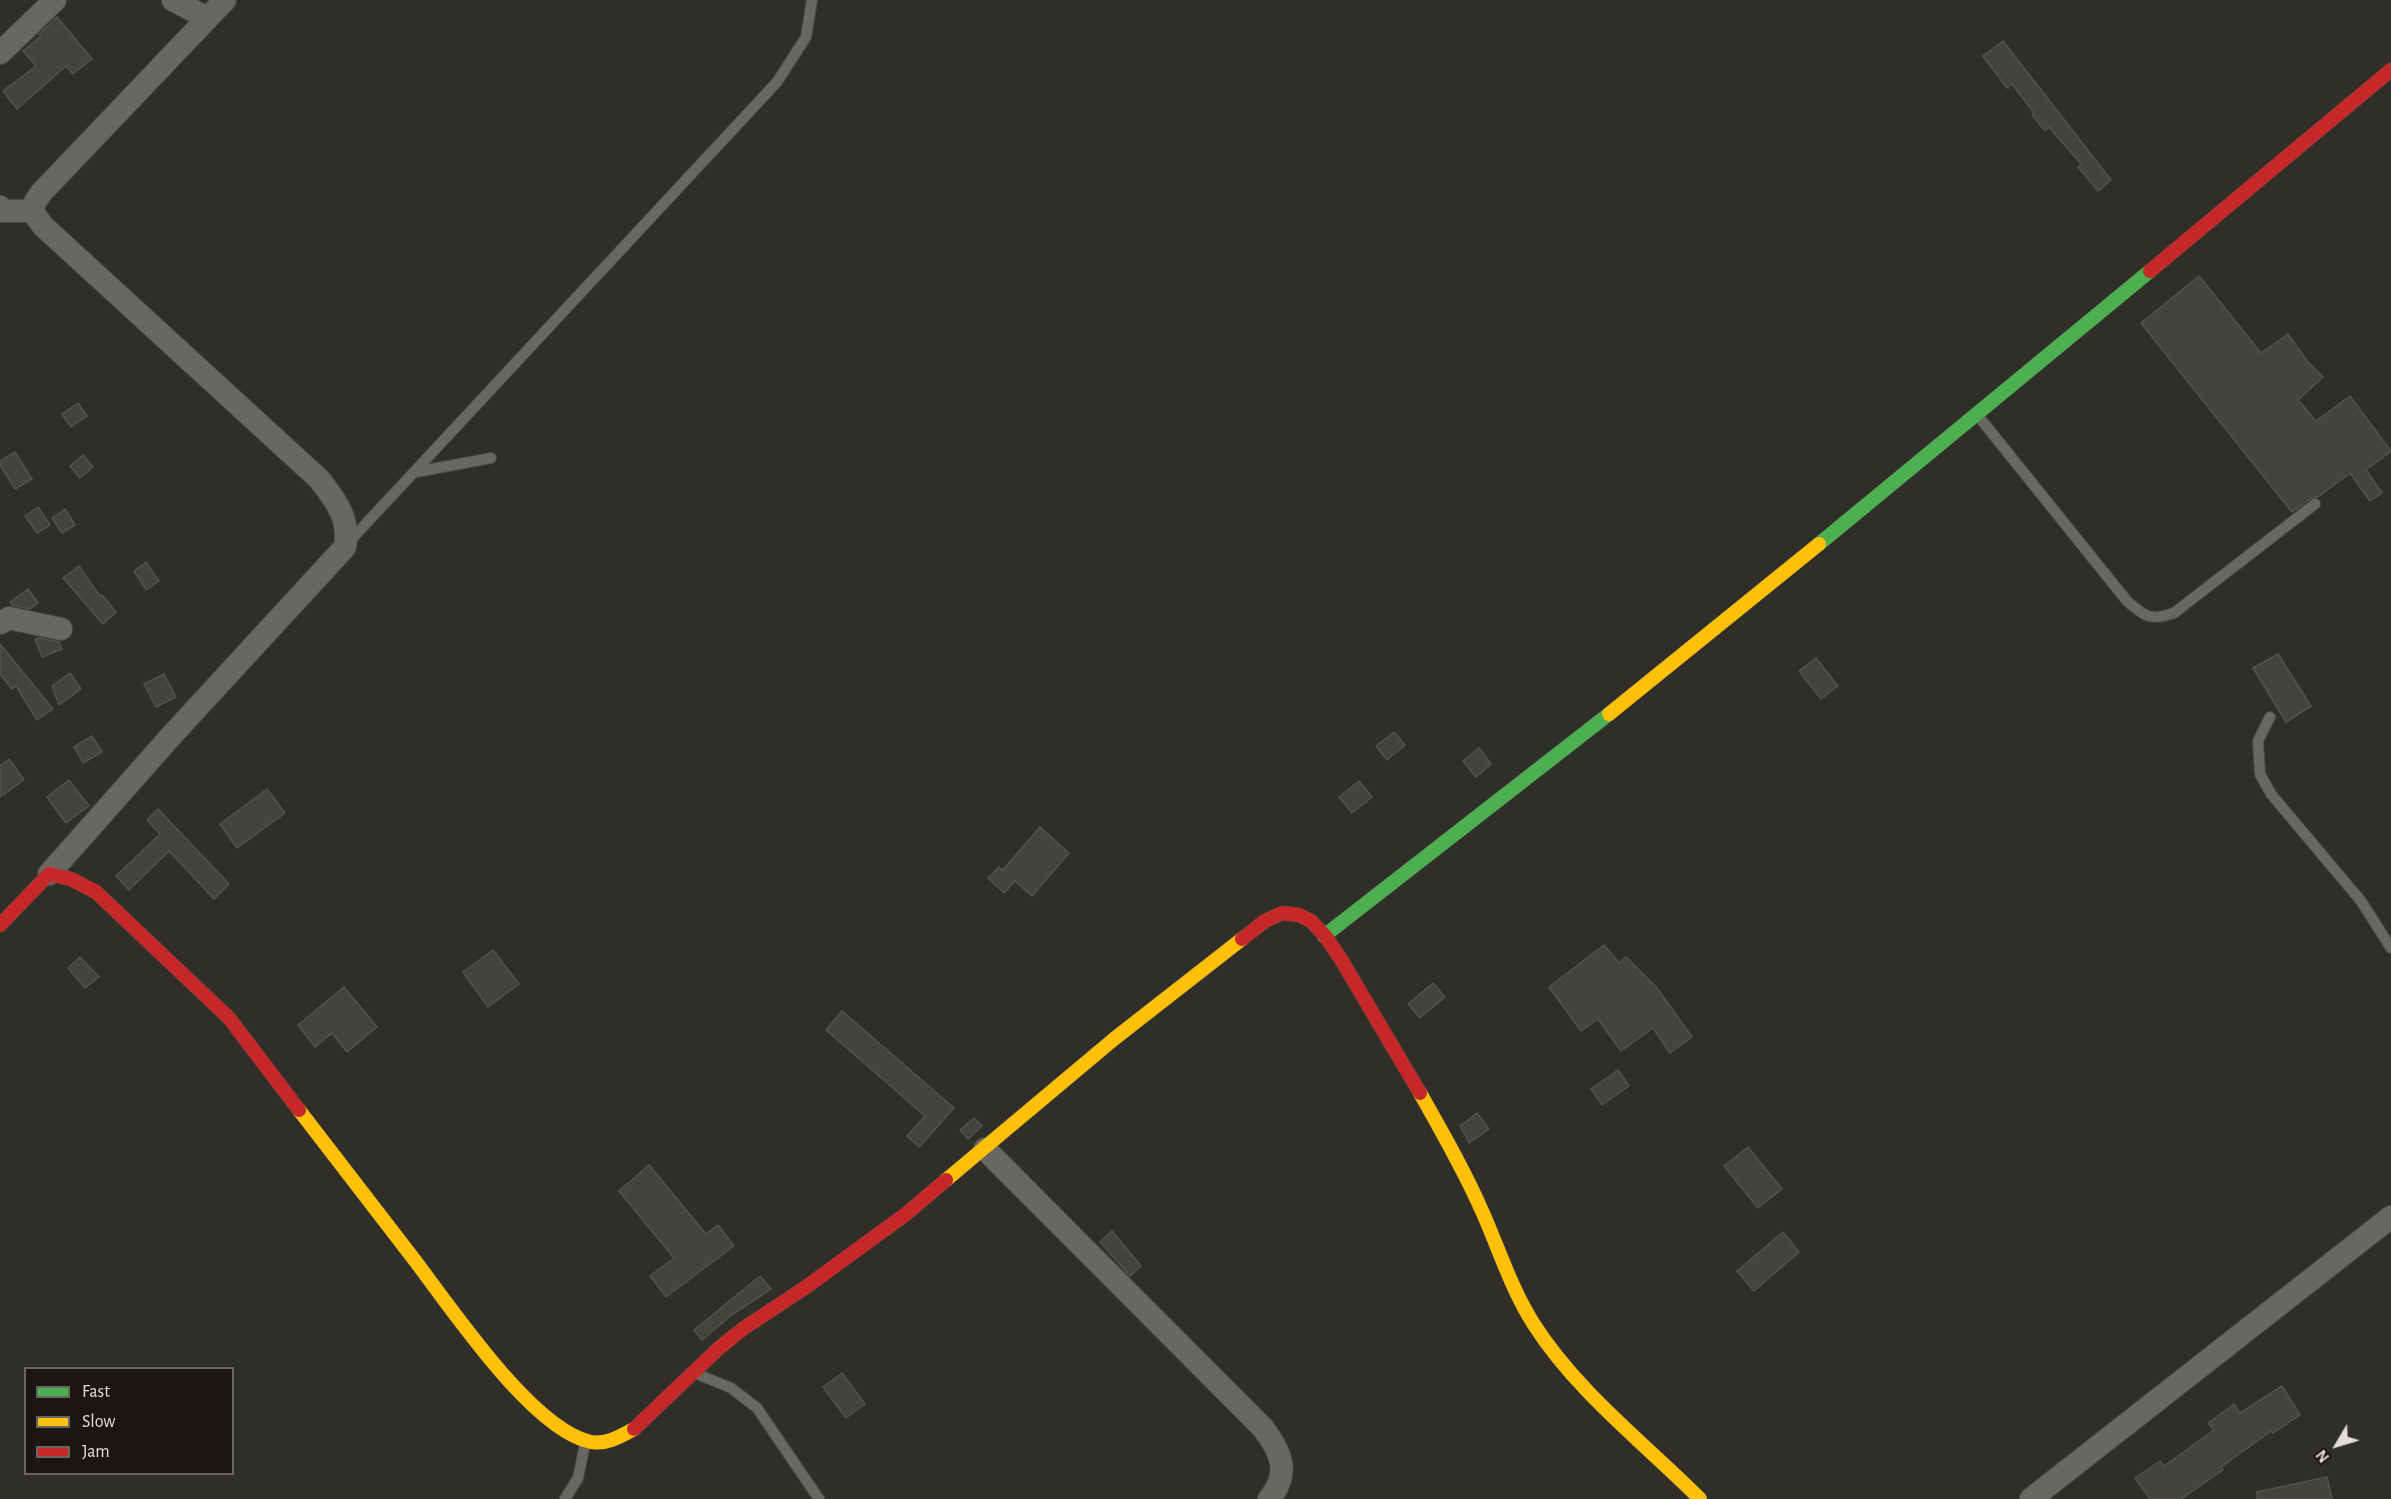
<!DOCTYPE html>
<html>
<head>
<meta charset="utf-8">
<style>
  body { margin:0 }
  #map { position:relative; width:2391px; height:1499px; overflow:hidden; background:#302e28; font-family:"Alegreya Sans",sans-serif }
  canvas { display:block }
  .legend { position:absolute; left:24px; top:1367px; width:210px; height:108px; box-sizing:border-box; background:#1a1713; border:2px solid #696661; margin:0; padding:8px 10px; list-style:none; font-size:18px; color:#e0ddd7 }
  .legend li { display:flex; align-items:center; gap:12px; height:30px }
  .legend b { width:30px; border:2px solid #696661 }
  .north { position:absolute; left:2307px; top:1415px; width:60px; height:60px; -webkit-text-stroke:4px #1a1713; paint-order:stroke; rotate:232deg; font-size:16px; font-weight:700; line-height:24px; text-align:center; color:#e0ddd7 }
  .north::after { content:''; display:block; margin:auto; width:21px; height:27px; background:#e0ddd7; clip-path:polygon(50% 0,100% 100%,50% 72%,0 100%) }
</style>
</head>
<body>
<div id="map">
<canvas width="2391" height="1499"></canvas>
<ul class="legend">
<li><b style="height:8px;background:#4caf50"></b>Fast</li>
<li><b style="height:8px;background:#ffc107"></b>Slow</li>
<li><b style="height:8px;background:#c62828"></b>Jam</li>
</ul>
<div class="north">N</div>
</div>
<script>
const ctx = document.querySelector('canvas').getContext('2d');
ctx.lineJoin = 'round';
function fillPath(path, color) { ctx.fillStyle = color; ctx.fill(path, 'evenodd'); }
function stroke(path, color, width, dash) { ctx.strokeStyle = color; ctx.lineWidth = width; ctx.lineCap = dash ? 'butt' : 'round'; ctx.setLineDash(dash || []); ctx.stroke(path); }
const building = new Path2D(`
  M57,17l35,42 -19,15 -7,-8 -49,43 -14,-18 33,-25 -13,-15 18,-15 -2,-2z
  M2003,41l108,139 -13,11 -20,-24 3,-3 -32,-37 -4,4 -13,-16 2,-2 -22,-29 -5,4 -24,-32z
  M2199,276l62,77 27,-19 20,28 15,15 -25,23 18,21 34,-25 41,55 -25,19 16,23 -12,8 -20,-28 -32,24 -7,1 -19,14 -151,-189z
  M78,403l9,13 -16,11 -9,-13z
  M15,452l17,27 -17,10 -15,-24v-4z
  M83,455l10,12 -13,11 -10,-12z
  M38,507l12,18 -13,8 -12,-17z
  M65,509l10,16 -13,8 -10,-15z
  M146,562l13,19 -13,9 -12,-19z
  M79,566l21,30 2,-1 14,17 -13,12 -40,-46z
  M28,589l10,14 -8,6 -18,-4 -2,-3z
  M39,638l20,4 3,7 -20,8 -7,-18z
  M0,644l53,65 -16,11 -21,-34 -4,3 -12,-15z
  M2278,654l33,52 -25,16 -33,-54z
  M1816,658l22,28 -17,13 -22,-28z
  M70,673l11,16 -22,16 -7,-19z
  M164,674l12,23 -20,10 -12,-23z
  M1394,732l11,13 -18,15 -11,-14z
  M92,736l10,16 -19,11 -9,-16z
  M1479,748l12,16 -15,13 -13,-16z
  M9,759l15,21 -24,17v-31z
  M69,780l20,26 -23,17 -19,-26z
  M1359,781l13,16 -20,16 -13,-16z
  M267,789l18,24 -48,35 -17,-24z
  M158,809l71,75 -15,15 -45,-48 -40,39 -13,-14 44,-42 -13,-14z
  M1040,827l29,26 -37,43 -17,-15 -11,12 -16,-15 11,-11 3,4z
  M1604,945l15,18 7,-6 31,31 35,49 -22,16 -17,-25 -32,23 -23,-32 -17,12 -32,-44z
  M493,950l26,34 -31,23 -25,-35z
  M80,957l19,20 -14,11 -17,-20z
  M1433,983l12,14 -25,21 -12,-14z
  M344,987l33,40 -30,25 -15,-19 -17,14 -17,-22z
  M842,1011l112,97 -35,39 -12,-11 18,-20 -99,-86z
  M1618,1070l11,16 -27,19 -11,-16z
  M1477,1113l12,16 -20,14 -9,-17z
  M974,1118l8,8 -14,13 -8,-9z
  M1748,1147l34,42 -24,19 -34,-42z
  M649,1165l57,69 12,-9 16,21 -68,51 -16,-21 24,-18 -55,-67z
  M1112,1231l29,35 -11,10 -30,-34z
  M1783,1232l16,20 -45,39 -17,-20z
  M760,1276l11,13 -38,25 -31,26 -8,-10z
  M842,1373l23,31 -19,14 -23,-31z
  M2282,1386l18,29 -27,18 -2,-2 -50,36 2,3 -42,29h-31l-15,-21 25,-17 4,5 50,-36 -6,-7 26,-19 6,9z
  M2327,1477l5,22h-75v-7z`);
const lane = new Path2D(`
  M1979,417l148,184c18,16 24,20 47,12l141,-109
  M416,472l75,-14
  M347,544l430,-462 29,-45 6,-37
  M2270,717l-12,24 2,33 11,20 90,107 30,47
  M697,1374l34,14 26,20 62,91
  M565,1499l13,-21 7,-34`);
const street = new Path2D(`
  M173,0l34,18
  M0,53l55,-53
  M0,207l3,4h29
  M0,623l9,-5 52,11
  M49,874l123,-139 173,-188c5,-29 -9,-46 -26,-68l-276,-253 -11,-15 3,-9 6,-9 184,-193
  M985,1149l278,279c18,24 28,45 6,71
  M2031,1499l360,-282`);
const fast = new Path2D(`
  M1819,544l331,-273
  M1324,936l285,-222`);
const slow = new Path2D(`
  M1609,714l210,-170
  M1420,1093c22,39 44,77 62,118 17,38 29,77 51,112 43,68 111,120 167,176
  M299,1110c38,49 76,99 114,148 37,48 119,172 178,184 15,3 30,-6 43,-13
  M946,1180l168,-141 128,-100`);
const jam = new Path2D(`
  M2150,271l241,-201
  M0,925l49,-51 22,5 25,13 133,126 70,92
  M1242,939l23,-18 17,-8 17,2 12,6 15,16 16,24 78,132
  M634,1429l85,-81 25,-20 62,-41 100,-73 40,-34`);
fillPath(building, '#45433e');
stroke(building, '#54524d', 1.5);
stroke(lane, '#4c4a45', 12);
stroke(street, '#4c4a45', 24);
stroke(fast, '#4c4a45', 15);
stroke(slow, '#4c4a45', 15);
stroke(jam, '#4c4a45', 15);
stroke(lane, '#696763', 10);
stroke(street, '#696763', 22);
stroke(fast, '#4caf50', 14);
stroke(slow, '#ffc107', 14);
stroke(jam, '#c62828', 14);
</script>
</body>
</html>
